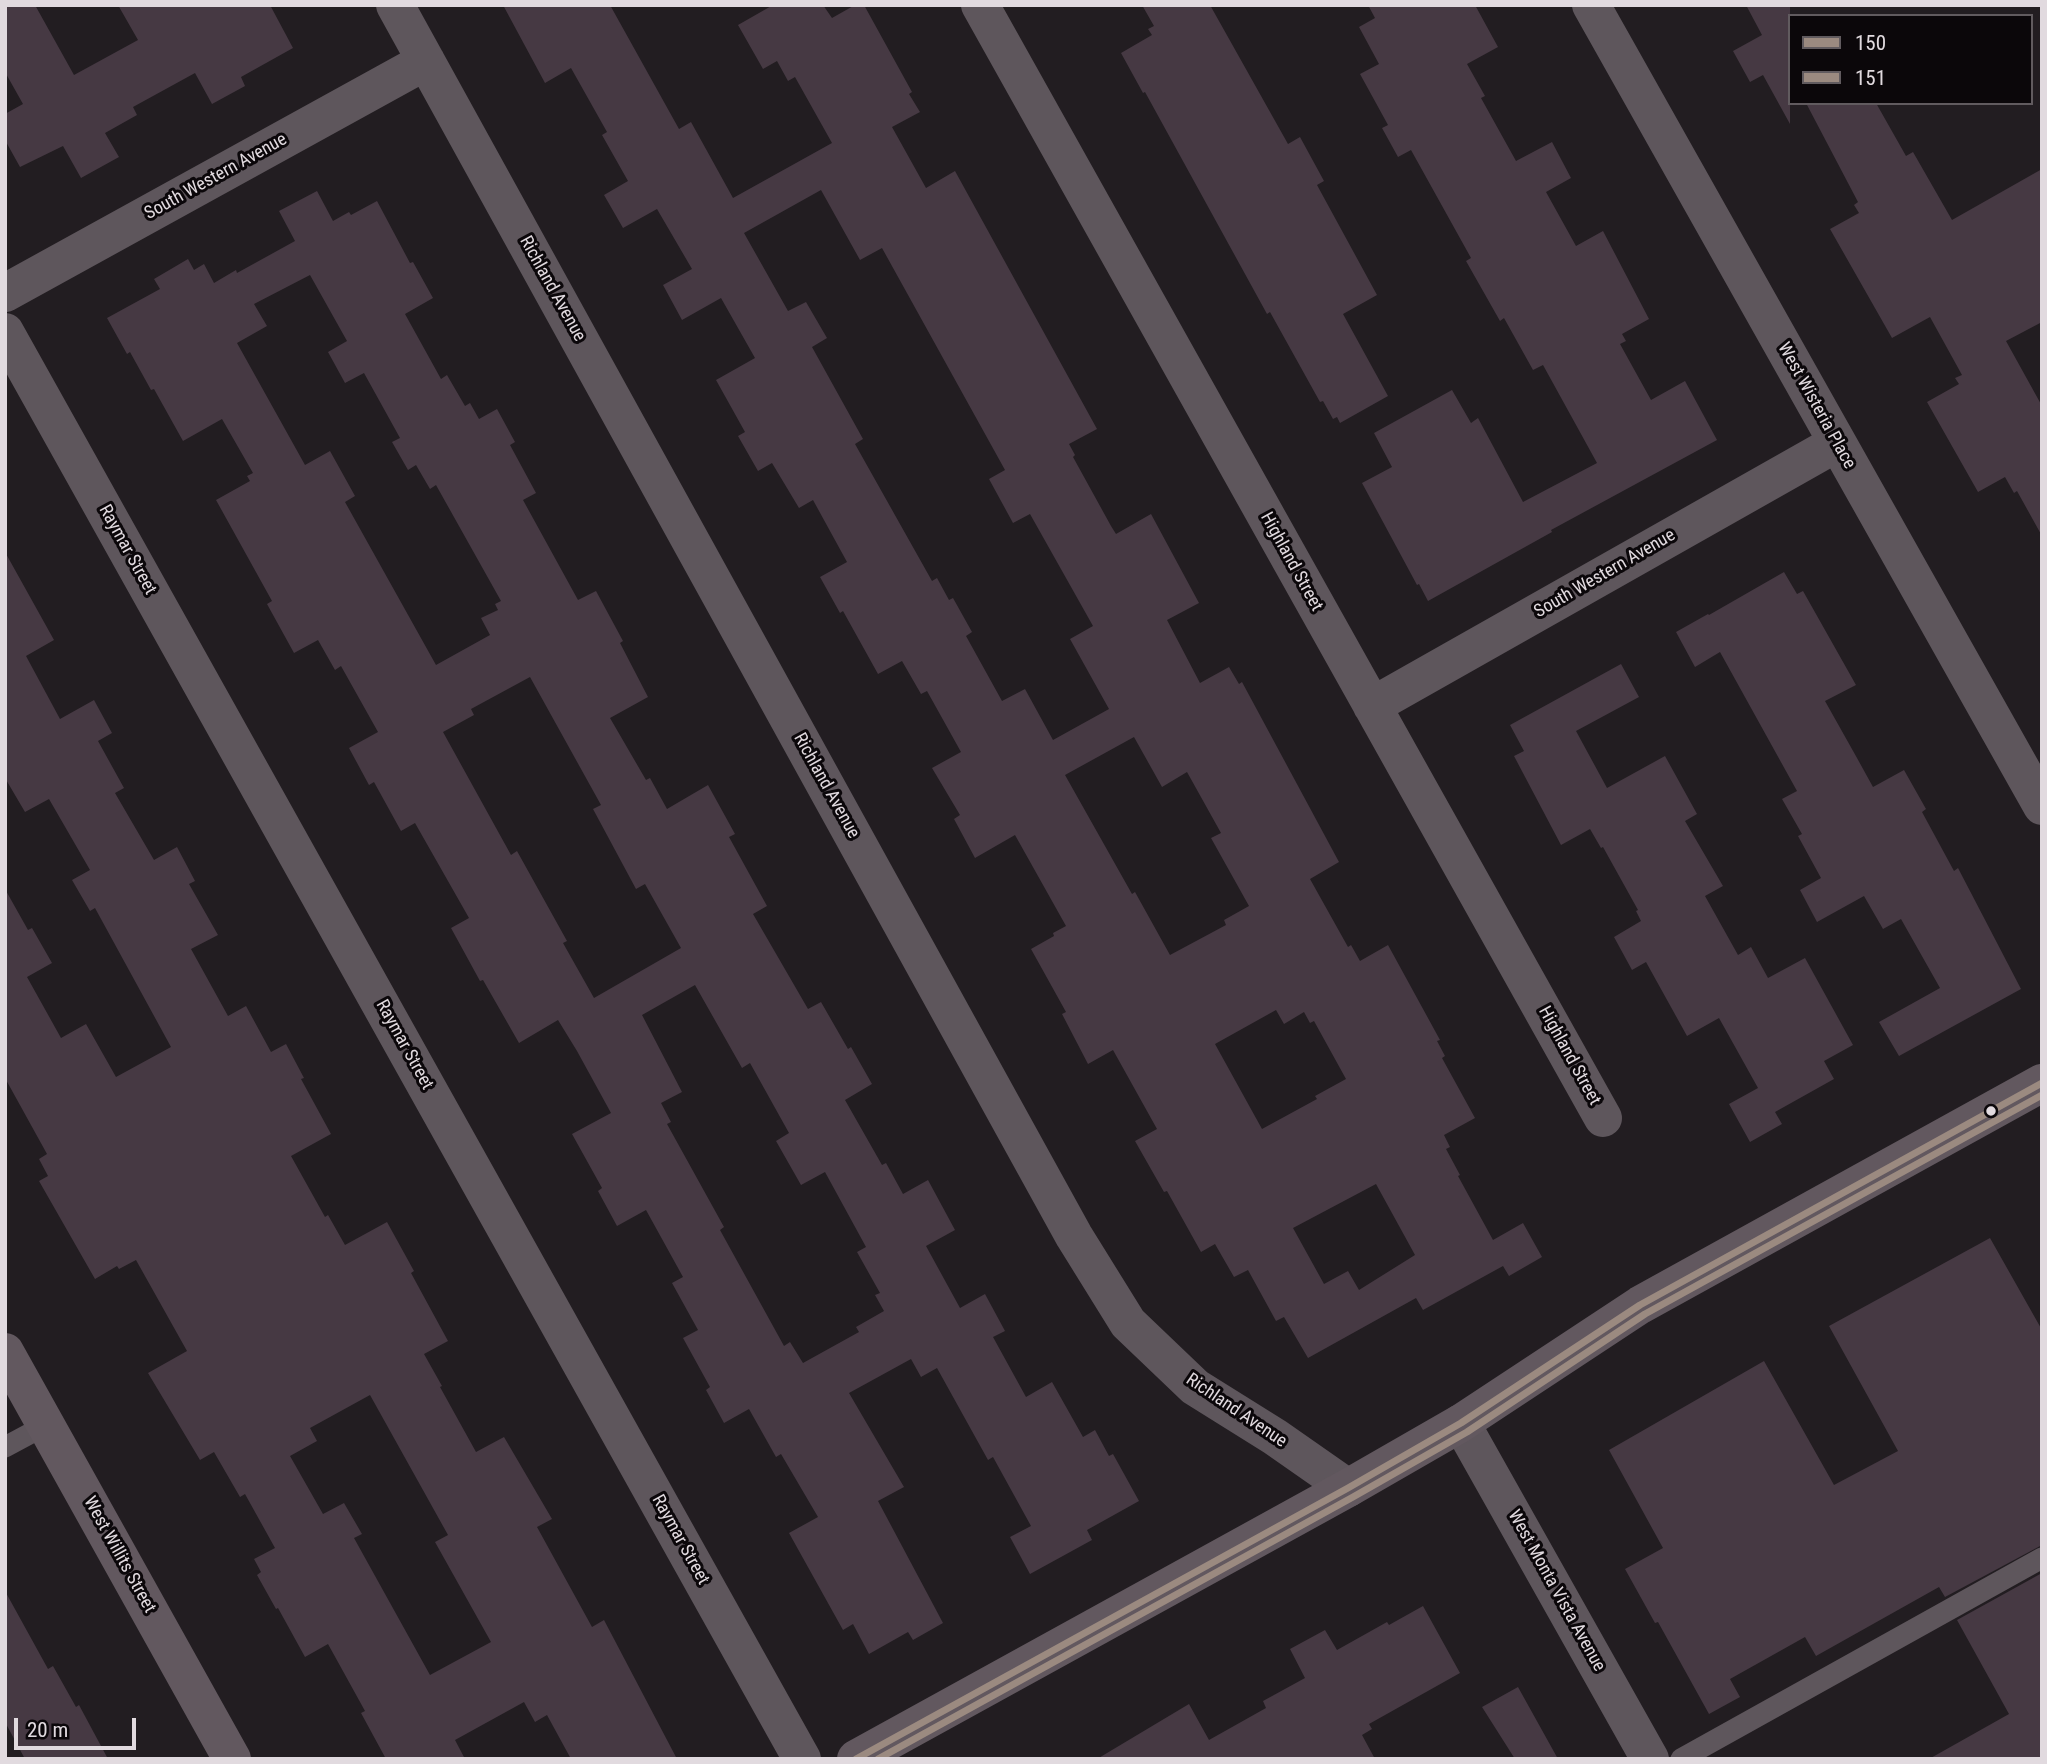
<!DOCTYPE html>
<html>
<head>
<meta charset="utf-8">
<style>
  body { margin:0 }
  #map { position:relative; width:2047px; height:1764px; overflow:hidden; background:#221d21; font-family:"Roboto Condensed",sans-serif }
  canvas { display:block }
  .frame { position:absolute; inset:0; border:7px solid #e1dadf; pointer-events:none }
  .legend { position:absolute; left:1788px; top:14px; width:245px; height:91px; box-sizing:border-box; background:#0b070a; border:2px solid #615b5f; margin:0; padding:9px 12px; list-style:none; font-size:21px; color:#e1dadf }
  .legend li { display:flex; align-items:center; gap:14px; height:35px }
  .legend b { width:35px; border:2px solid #615b5f }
  .scale { position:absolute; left:14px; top:1718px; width:122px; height:32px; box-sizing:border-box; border:4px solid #e1dadf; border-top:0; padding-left:9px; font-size:21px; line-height:24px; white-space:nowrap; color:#e1dadf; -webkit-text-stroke:5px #0b070a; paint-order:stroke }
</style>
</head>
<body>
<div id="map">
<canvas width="2047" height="1764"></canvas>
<div class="frame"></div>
<ul class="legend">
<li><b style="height:9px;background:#9b8a80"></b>150</li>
<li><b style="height:9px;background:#9b8a80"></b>151</li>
</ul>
<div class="scale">20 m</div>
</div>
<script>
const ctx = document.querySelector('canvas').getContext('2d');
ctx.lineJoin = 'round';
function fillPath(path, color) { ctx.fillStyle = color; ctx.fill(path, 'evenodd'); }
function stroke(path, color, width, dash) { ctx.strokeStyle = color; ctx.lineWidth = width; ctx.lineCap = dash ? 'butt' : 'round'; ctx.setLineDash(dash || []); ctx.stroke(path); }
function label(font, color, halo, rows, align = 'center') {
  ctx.font = font + ' "Roboto Condensed",sans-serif'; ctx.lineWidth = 6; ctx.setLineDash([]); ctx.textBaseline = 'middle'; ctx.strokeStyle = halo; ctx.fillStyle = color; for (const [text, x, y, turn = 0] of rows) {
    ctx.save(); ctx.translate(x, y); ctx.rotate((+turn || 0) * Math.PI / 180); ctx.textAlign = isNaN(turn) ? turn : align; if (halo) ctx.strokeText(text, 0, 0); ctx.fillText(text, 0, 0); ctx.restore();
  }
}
const building = new Path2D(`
  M5,5h30l39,70 64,-35 -20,-35h152l23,43 -52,29 4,9 -33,18 -17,-31 -62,34 4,8 -32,18 14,24 -38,21 -18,-32 -43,21 -15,-27v-26l18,-10 -18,-32z
  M503,5h107l69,124 12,-7 42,76 99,-55 -37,-66 -7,4 -11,-20 -14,8 -25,-44 35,-20h50l9,13 23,-13h9l48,87 -3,2 11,18 -28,15 34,61 29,-17 142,258 -28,15 6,11 -2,2 38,69 5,8 35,-20 48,89 -32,17 33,63 29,-16 10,17 3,-2 97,180 -29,17 38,68 3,-2 9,16 28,-16 52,95 -3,1 8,15 -3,2 33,60 -31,17 6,12 -4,2 14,26 -2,1 35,64 30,-17 19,34 -33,19 -6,-10 -80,44 -7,-12 -108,60 -24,-41 -8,4 -28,-51 -14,7 -19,-33 -14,8 -34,-61 -3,1 -29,-51 22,-12 -44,-79 -25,14 -26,-50 4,-2 -35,-63 23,-13 -1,-3 13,-7 -51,-91 -40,23 -21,-39 6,-4 -28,-47 29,-16 -34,-61 -6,3 -19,-33 -24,13 -35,-63 -3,2 -20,-36 27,-15 -34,-62 -14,8 -27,-45 -14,8 -20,-35 7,-4 -29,-52 39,-22 -34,-60 -39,22 -19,-35 29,-16 -35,-60 -34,19 -19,-33 24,-14 -26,-46 5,-3 -36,-64 -26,15zM821,190l39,70 22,-12 123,222 -16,9 24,44 17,-9 63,112 -23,13 39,70 -56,31 -28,-51 -23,12 -36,-65 6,-4 -19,-34 -4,2 -12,-22 -5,3 -77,-137 8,-5 -51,-92 15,-9 -21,-36 -18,9 -44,-78zM1134,737l28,50 25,-15 34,61 -10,5 38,68 -25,14 2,5 -56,30 -35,-63 -3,2 -67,-119zM1276,1010l8,14 20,-12 6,11 4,-2 32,58 -31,17 2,3 -55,30 -47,-85zM1376,1184l39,71 -56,35 -11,-19 -24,13 -31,-56z
  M1142,5h68l78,139 12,-7 24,44 -7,4 60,110 -34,19 45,82 -48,27 -3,-6 -4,2 -10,-18 -3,1 -50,-90 -3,2 -122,-222 -2,1 -22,-40 31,-18 -4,-6 6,-3z
  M1368,5h107l23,42 -31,17 18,32 -4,2 35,63 36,-19 19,36 -25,14 30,54 27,-15 46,88 -27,15 4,7 -6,3 31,56 34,-19 32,59 -166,90 1,2 -124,69 -9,-17 -2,1 -55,-102 30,-16 -18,-34 78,-43 19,33 7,-5 45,84 74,-39 -54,-98 -10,5 -29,-52 -4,3 -34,-60 5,-3 -60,-108 -13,7 -16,-29 6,-3 -28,-51 19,-10 -20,-37 16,-9z
  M1746,5h44v119l-27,-49 -13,7 -17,-31 29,-16z
  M1806,103h70l30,53 7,-4 39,68 90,-51v153l-36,19 36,65v130l-25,-45 -3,2 -9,-16 -27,15 -51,-90 32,-18 -4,-6 7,-3 -32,-58 -38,21 -62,-109 29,-16 -5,-8 4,-3z
  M317,191l16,30 16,-9 2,3 26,-14 33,62 3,-1 20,36 -28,16 36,65 6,-4 18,31 5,-3 9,16 18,-10 18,33 -5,3 26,48 -13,7 55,100 18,-9 27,50 -3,2 28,54 -38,21 36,62 4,-2 17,31 41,-24 27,49 -6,3 38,69 -14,8 55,95 13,-7 27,47 3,-2 21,37 -27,16 37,65 4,-2 17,31 25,-14 27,50 -29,16 34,62 25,-14 20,37 -12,6 33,60 26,-15 31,55 12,-7 14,26 4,-2 26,47 -52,29 5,10 -62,34 -20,-37 21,-11 -38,-69 -5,3 -51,-92 -16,9 -10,-18 -62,34 55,94 -26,14 65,122 -30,17 -5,-8 -39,22 -16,-30 -10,6 -54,-97 29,-16 -37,-63 -5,3 -27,-48 -25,14 -18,-33 4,-3 -27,-49 15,-8 -26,-47 11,-6 -37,-67 -29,16 -19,-35 4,-3 -30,-54 39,-21 -34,-62 -19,-31 -39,23 -36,-63 -3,1 -29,-53 18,-10 -54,-95 -14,8 -27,-49 -5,3 -20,-37 29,-16 -37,-66 -6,4 -17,-30 -24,13 -27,-49 5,-3 -56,-101 34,-19 -3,-5 6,-3 -31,-54 -39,22 -29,-52 -3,1 -21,-38 -3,2 -20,-36 53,-29 -6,-10 34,-20 6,11 10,-6 10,19 22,-13 1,3 58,-32 -16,-30zM310,275l37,66 -19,11 17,31 19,-10 36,65 -8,4 16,28 8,-5 14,24 6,-4 65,116 -6,3 3,6 -17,8 9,17 -54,30 -91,-163 10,-6 -25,-45 -25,14 -68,-122 30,-17 -13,-22zM530,677l71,128 -8,4 43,80 9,-5 36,64 -87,50 -31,-55 4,-2 -50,-90 -6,4 -68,-123 31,-17 -3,-6zM695,985l47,83 8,-5 39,70 -13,8 25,44 24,-13 41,75 -9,5 23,41 -5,2 9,16 -28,16 3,5 -56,31 -13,-21 -6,4 -64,-116 4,-3 -57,-103 4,-2 -10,-19 21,-11 -40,-77z
  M5,552l49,88 -28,16 34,63 34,-19 18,33 -14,8 26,47 -9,5 39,67 23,-13 18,34 -6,3 29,51 -27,14 37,67 18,-10 25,46 15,-8 18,34 -3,1 30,55 -40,22 34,61 3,-2 17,30 42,-23 27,49 -3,2 37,68 -24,13 18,32 -2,1 36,65 28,-15 48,82 -15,8 55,100 12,-7 73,139h-106l-24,-44 -12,7 -11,-20 -69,38 10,19h-79l-25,-46 4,-2 -37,-67 -23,13 -27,-49 -2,1 -19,-34 4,-3 -7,-13 21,-11 -30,-54 -5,3 -26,-45 -14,8 -52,-87 39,-22 -51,-91 -17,9 -2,-3 -22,13 -56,-98 9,-5 -9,-17 8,-5 -42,-76v-189l23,41 4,-2 20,35 -25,14 34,61 25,-14 30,53 55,-30 -76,-139 -5,3 -18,-31 18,-10 -41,-71 -24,13 -20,-34zM370,1395l78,140 -13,7 56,100 -61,33 -76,-137 8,-4 -18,-31 -21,11 -33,-58 27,-15 -7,-13z
  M1784,572l13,22 6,-3 53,94 -31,16 32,57 16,29 31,-17 22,39 -4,3 32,59 4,-3 63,121 -122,67 -20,-34 61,-34 -39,-69 -18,10 -19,-33 -47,26 -17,-32 21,-12 -23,-42 4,-2 -20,-35 15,-8 -77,-139 -25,15 -19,-35 32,-18 1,1z
  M1621,664l18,33 -63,34 31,57 58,-32 32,58 -12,7 38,65 -18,10 33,59 13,-8 17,31 37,-20 48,87 -29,16 10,18 -59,33 7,12 -32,18 -21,-38 29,-16 -39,-70 -32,18 -41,-74 -14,8 -18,-33 27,-16 -5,-10 2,-1 -35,-63 -2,1 -11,-19 -29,16 -47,-89 10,-5 -14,-26z
  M1990,1238l52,92v215l-97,52 -6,-10 -123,69 -11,-19 -75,42 10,18 -31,17 -51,-92 -3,1 -30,-54 38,-21 -54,-98 155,-89 70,124 64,-34 -69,-125z
  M2042,1573v186h-113l80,-45 -52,-94z
  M5,1591l43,78 5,-3 23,41 3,-2 29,54h-83l-20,-37z
  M1423,1606l37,67 -91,51 3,5 -10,6 13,24h-278l92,-55 20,36 57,-32 -3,-7 42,-23 -15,-29 35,-19 12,20 50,-28 2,3z
  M1518,1687l40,72h-43l-33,-52z`);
const lane = new Path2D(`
  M5,1447l41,-22
  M1681,1759l361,-201`);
const street = new Path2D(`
  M395,5l679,1231 54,87 67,64 80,50 73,51
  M980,5l623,1113
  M1591,5l451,801
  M5,293l421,-232
  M5,332l797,1427
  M1372,706l465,-263
  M1461,1423l189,336`);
const secondary = new Path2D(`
  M5,1352l227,407
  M856,1759l492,-271 113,-65 179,-118 402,-222`);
const bus1 = new Path2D(`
  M856,1759l492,-271 113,-65 179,-118 402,-222`);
const bus2 = new Path2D(`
  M878,1759l475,-262 114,-65 178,-118 397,-219`);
const markers = [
  [1991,1111,6,"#e1dadf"]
];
const streetNames = [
  ["South Western Avenue",216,177,-29],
  ["Richland Avenue",552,289,61],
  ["West Wisteria Place",1816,406,61],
  ["Raymar Street",127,550,61],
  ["Highland Street",1291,562,61],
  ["South Western Avenue",1605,574,-30],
  ["Richland Avenue",826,786,61],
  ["Raymar Street",404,1045,61],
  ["Highland Street",1569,1056,61],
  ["Richland Avenue",1236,1411,34],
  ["Raymar Street",680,1540,61],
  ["West Willits Street",119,1555,61],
  ["West Monta Vista Avenue",1556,1591,61]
];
fillPath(building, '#463943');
stroke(lane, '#5e565c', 21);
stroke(street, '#5e565c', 38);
stroke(secondary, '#62585f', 38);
stroke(bus1, '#9b8a80', 7);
stroke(bus2, '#9b8a80', 7);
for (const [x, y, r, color] of markers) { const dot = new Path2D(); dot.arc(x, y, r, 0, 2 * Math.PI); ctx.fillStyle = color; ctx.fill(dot); stroke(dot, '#0b070a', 2.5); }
label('18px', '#e1dadf', '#0b070a', streetNames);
</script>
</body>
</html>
